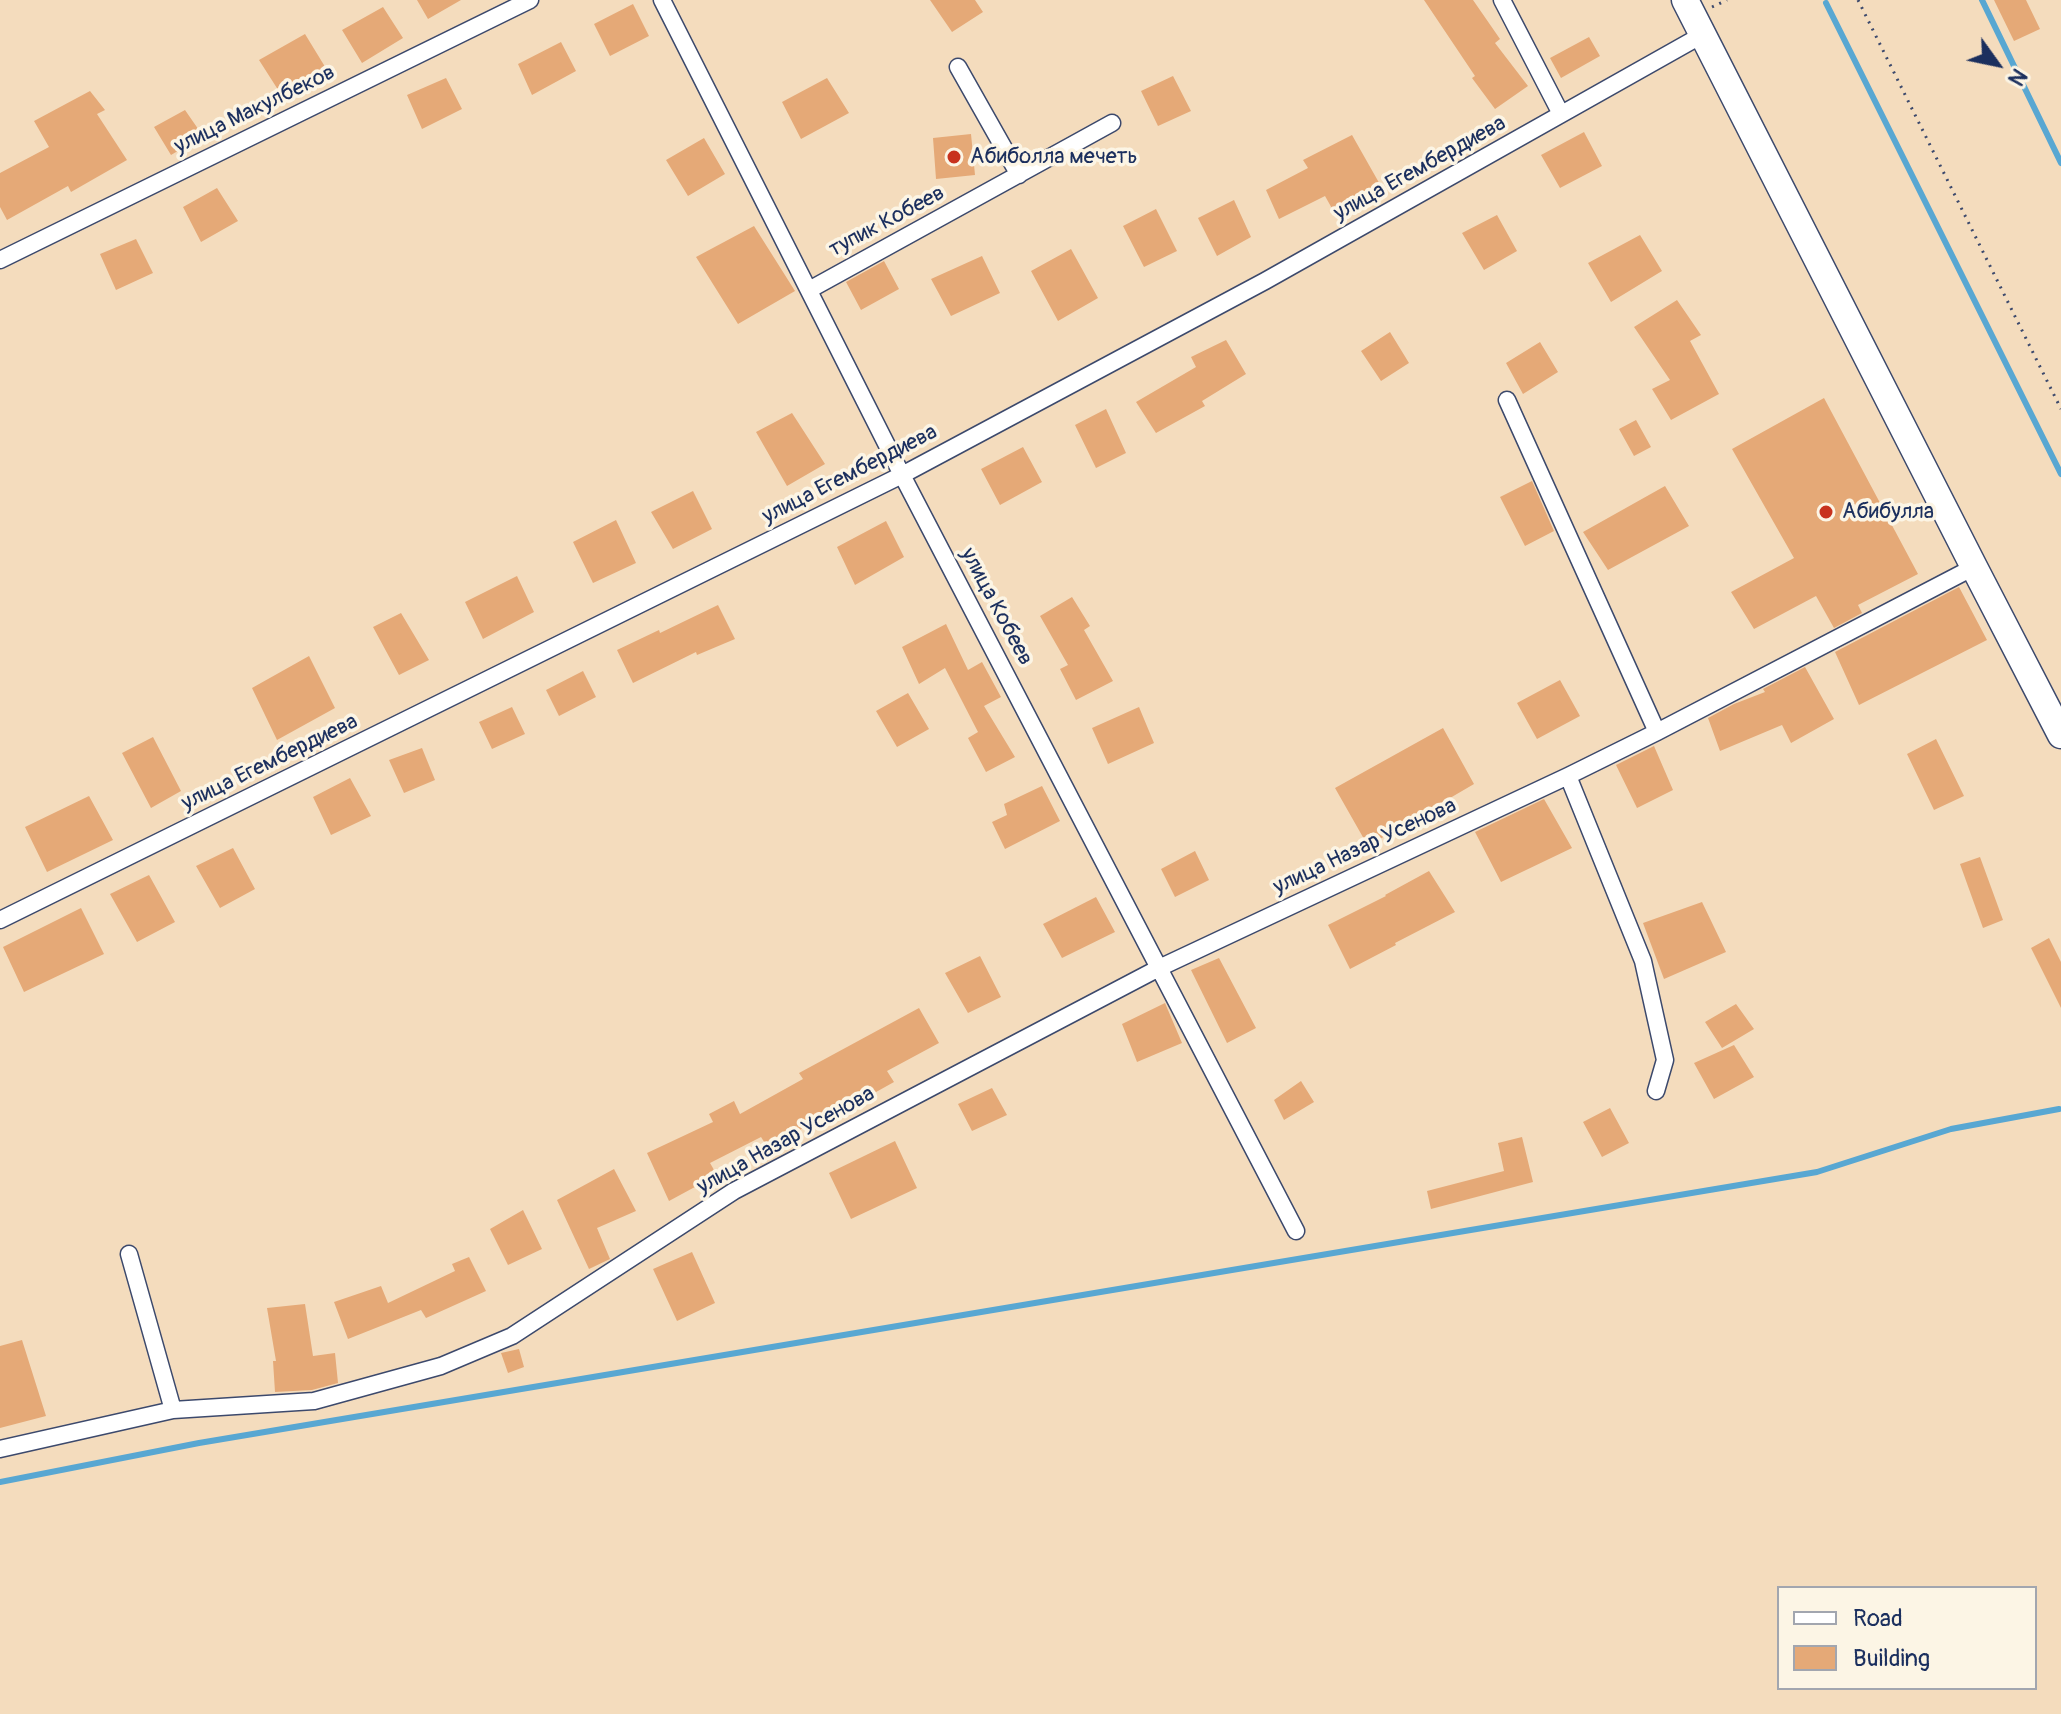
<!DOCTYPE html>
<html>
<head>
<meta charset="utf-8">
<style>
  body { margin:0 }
  #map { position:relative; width:2061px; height:1714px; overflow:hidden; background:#f4dcbd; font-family:Pangolin,sans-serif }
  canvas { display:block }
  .legend { position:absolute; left:1777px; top:1586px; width:260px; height:104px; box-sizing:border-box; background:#fcf5e5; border:2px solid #a2a6af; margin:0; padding:10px 14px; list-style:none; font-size:24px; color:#1b2f5e }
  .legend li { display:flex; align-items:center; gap:16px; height:40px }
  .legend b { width:40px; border:2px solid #a2a6af }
  .north { position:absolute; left:1957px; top:24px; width:80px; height:80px; -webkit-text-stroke:6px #fcf5e5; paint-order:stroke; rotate:123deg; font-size:22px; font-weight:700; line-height:32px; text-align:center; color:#1b2f5e }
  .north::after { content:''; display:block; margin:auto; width:28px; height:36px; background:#1b2f5e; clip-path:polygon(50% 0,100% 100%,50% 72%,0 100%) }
</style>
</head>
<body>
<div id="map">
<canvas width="2061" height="1714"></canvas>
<ul class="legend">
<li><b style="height:10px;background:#fff"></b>Road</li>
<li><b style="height:22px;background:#e5a977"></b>Building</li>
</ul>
<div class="north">N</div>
</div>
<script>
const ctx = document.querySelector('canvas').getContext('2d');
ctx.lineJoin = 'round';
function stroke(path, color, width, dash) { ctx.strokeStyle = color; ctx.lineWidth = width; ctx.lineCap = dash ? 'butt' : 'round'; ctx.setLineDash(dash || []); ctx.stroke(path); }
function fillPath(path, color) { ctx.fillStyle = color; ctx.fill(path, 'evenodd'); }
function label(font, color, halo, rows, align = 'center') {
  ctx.font = font + ' Pangolin,sans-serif'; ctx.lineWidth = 7; ctx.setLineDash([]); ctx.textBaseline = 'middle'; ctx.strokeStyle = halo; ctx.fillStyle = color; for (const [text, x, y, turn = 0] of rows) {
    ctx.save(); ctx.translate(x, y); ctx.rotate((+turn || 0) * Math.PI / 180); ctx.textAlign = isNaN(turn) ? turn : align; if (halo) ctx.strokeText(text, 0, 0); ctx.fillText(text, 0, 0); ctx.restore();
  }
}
const stream = new Path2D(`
  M1982,0l79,163
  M1826,3l235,471
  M0,1482l199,-39 1618,-271 134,-43 108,-20`);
const building = new Path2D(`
  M417,0h44l-33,19z
  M930,0h45l8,12 -31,20z
  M1424,0h49l27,39 -5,4 33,43 -33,23 -23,-31 3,-2z
  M1994,0h32l14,29 -26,12z
  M633,4l16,32 -39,20 -16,-32z
  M383,7l20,31 -41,25 -20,-33z
  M305,34l22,36 -45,26 -23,-36z
  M1589,37l11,19 -39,22 -11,-20z
  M561,42l15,29 -44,24 -14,-31z
  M1173,76l18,35 -33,15 -17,-35z
  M446,78l16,31 -40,20 -15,-34z
  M827,78l22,35 -48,26 -19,-37z
  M90,91l15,19 -8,4 30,46 -56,32 -3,-6 -61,34 -7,-13v-34l49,-26 -15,-26z
  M185,110l18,26 -32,19 -17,-28z
  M1584,132l18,34 -42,22 -19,-33z
  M971,134l4,41 -39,4 -3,-41z
  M1352,135l30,53 -48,24 -9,-16 -46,23 -13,-29 42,-22 -5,-8z
  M704,138l21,36 -37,22 -22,-36z
  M217,188l21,33 -37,21 -18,-35z
  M1234,200l17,37 -34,19 -19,-38z
  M1156,209l21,42 -33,16 -21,-41z
  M1497,215l20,36 -33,19 -22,-37z
  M754,226l41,65 -57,33 -42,-67z
  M1640,235l22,36 -51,31 -23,-39z
  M136,239l17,34 -37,17 -16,-36z
  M1071,249l27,49 -40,23 -27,-50z
  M982,256l18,37 -49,23 -20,-37z
  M884,261l15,28 -38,21 -15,-28z
  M1677,300l24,35 -11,6 29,53 -48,26 -19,-31 18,-9 -36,-53z
  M1390,332l19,31 -28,18 -20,-30z
  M1226,340l20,34 -44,27 3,5 -49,27 -20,-31 60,-35 -5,-10z
  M1540,342l18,30 -35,22 -17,-31z
  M1824,398l94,176 -60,31 4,8 -28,15 -18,-32 -62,33 -23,-37 63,-34 -62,-109z
  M1106,409l20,44 -30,15 -21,-43z
  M792,413l33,51 -38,22 -31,-54z
  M1636,420l15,27 -17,9 -15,-27z
  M1023,447l19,35 -42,23 -19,-36z
  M1532,481l22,50 -29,15 -25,-49z
  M1665,486l24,40 -81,44 -25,-38z
  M693,491l19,38 -39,20 -22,-37z
  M616,520l20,43 -43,20 -20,-41z
  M886,521l18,36 -49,28 -18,-38z
  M517,576l17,36 -51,27 -18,-37z
  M1959,587l28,53 -128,65 -24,-53z
  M1072,597l18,29 -6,4 29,51 -37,19 -16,-31 8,-4 -28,-49z
  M718,605l17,34 -38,16 -1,-3 -63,31 -16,-33 42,-20 1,3z
  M401,613l28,47 -30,15 -26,-48z
  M946,624l22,46 14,-8 19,35 -17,9 31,51 -29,15 -18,-34 10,-6 -33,-64 -26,16 -17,-37z
  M309,656l26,52 -58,32 -25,-52z
  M1805,667l29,52 -43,24 -9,-18 -62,26 -12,-33 26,-14 31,-12 -2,-3z
  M583,671l13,26 -37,19 -13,-26z
  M1560,680l20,36 -43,23 -20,-36z
  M908,693l21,36 -32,18 -21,-36z
  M512,707l13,27 -33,15 -13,-27z
  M1139,707l15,36 -46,21 -16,-36z
  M1443,728l31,56 -106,62 -33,-58z
  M153,737l28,54 -30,17 -29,-55z
  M1936,739l28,57 -30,14 -27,-56z
  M1654,746l19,44 -36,18 -21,-43z
  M422,748l13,32 -31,13 -15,-33z
  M350,778l21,38 -40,19 -18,-38z
  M1042,786l18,35 -55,28 -13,-27 15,-7 -3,-11z
  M89,796l24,44 -66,32 -22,-45z
  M1544,799l28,49 -71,34 -26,-50z
  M233,848l22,41 -35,19 -24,-42z
  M1195,851l14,29 -34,17 -14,-28z
  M1980,857l23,63 -20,8 -23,-64z
  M1429,871l26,41 -60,31 1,2 -46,24 -22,-44 58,-29 -1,-1z
  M149,875l26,47 -38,20 -27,-48z
  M1096,897l19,35 -53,26 -19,-34z
  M1702,902l24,50 -62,27 -21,-56z
  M81,908l23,46 -80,38 -21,-45z
  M2049,938l12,24v46l-30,-60z
  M980,956l21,41 -33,16 -23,-40z
  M1219,958l37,70 -29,15 -36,-73z
  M1165,1003l17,40 -45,19 -15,-38z
  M1736,1004l18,25 -32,19 -17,-26z
  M919,1008l20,35 -52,28 7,11 -68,38 -2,-4 -56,32 -7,-11 -51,26 7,12 -48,26 -22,-48 66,-31 -4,-8 25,-13 6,13 63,-35 -4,-6z
  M1734,1045l20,32 -40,22 -20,-36z
  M1301,1081l13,21 -30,18 -10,-20z
  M992,1088l15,27 -35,16 -14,-27z
  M1610,1108l19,35 -27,14 -19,-35z
  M1522,1137l11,45 -102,27 -4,-18 77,-20 -6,-28z
  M895,1141l22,47 -66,31 -22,-46z
  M614,1169l22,42 -39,17 13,31 -21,10 -32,-69z
  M523,1210l19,39 -34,16 -18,-36z
  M692,1252l23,51 -38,18 -24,-52z
  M469,1257l17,34 -60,27 -5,-8 -73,29 -14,-37 47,-16 7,17 67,-32 -3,-7z
  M305,1304l8,52 22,-3 3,30 -26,7 -37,2 -2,-31h3l-9,-53z
  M22,1340l24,76 -46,12v-82z
  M519,1349l5,18 -16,6 -7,-20z`);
const path = new Path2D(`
  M1858,0l203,409
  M1712,7l15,-7`);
const street = new Path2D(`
  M662,0l240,475 394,756
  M1502,0l59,114
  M958,67l61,108
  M0,260l530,-260
  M809,290l303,-167
  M1507,400l150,332
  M1568,776l75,185 22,99 -9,31
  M0,920l902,-445 363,-194 437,-246
  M129,1254l44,156
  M0,1449l173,-39 141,-9 127,-35 71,-30 222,-145 425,-223 409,-192 89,-44 317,-165`);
const primary = new Path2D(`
  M1685,0l289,567 87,168`);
const markers = [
  [954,157,8,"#c8321e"],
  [1826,512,8,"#c8321e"]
];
const streetNames = [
  ["улица Макулбеков",255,110,-26],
  ["улица Егембердиева",1420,169,-29],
  ["тупик Кобеев",887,222,-28],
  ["улица Егембердиева",850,475,-27],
  ["улица Кобеев",996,607,62],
  ["улица Егембердиева",270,763,-26],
  ["улица Назар Усенова",1365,847,-25],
  ["улица Назар Усенова",786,1141,-29]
];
const poiNames = [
  ["Абиболла мечеть",970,157],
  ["Абибулла",1842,512]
];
stroke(stream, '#58a7d2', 6);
fillPath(building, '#e5a977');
stroke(street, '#3c496c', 19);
stroke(primary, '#3c496c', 29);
stroke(path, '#3c496c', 3, [2, 6]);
stroke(street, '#fff', 16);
stroke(primary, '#fff', 26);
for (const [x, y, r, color] of markers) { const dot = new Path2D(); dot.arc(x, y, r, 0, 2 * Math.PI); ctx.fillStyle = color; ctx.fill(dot); stroke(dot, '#fcf5e5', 3); }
label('22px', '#1b2f5e', '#fcf5e5', streetNames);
label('22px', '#1b2f5e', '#fcf5e5', poiNames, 'left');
</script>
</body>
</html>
